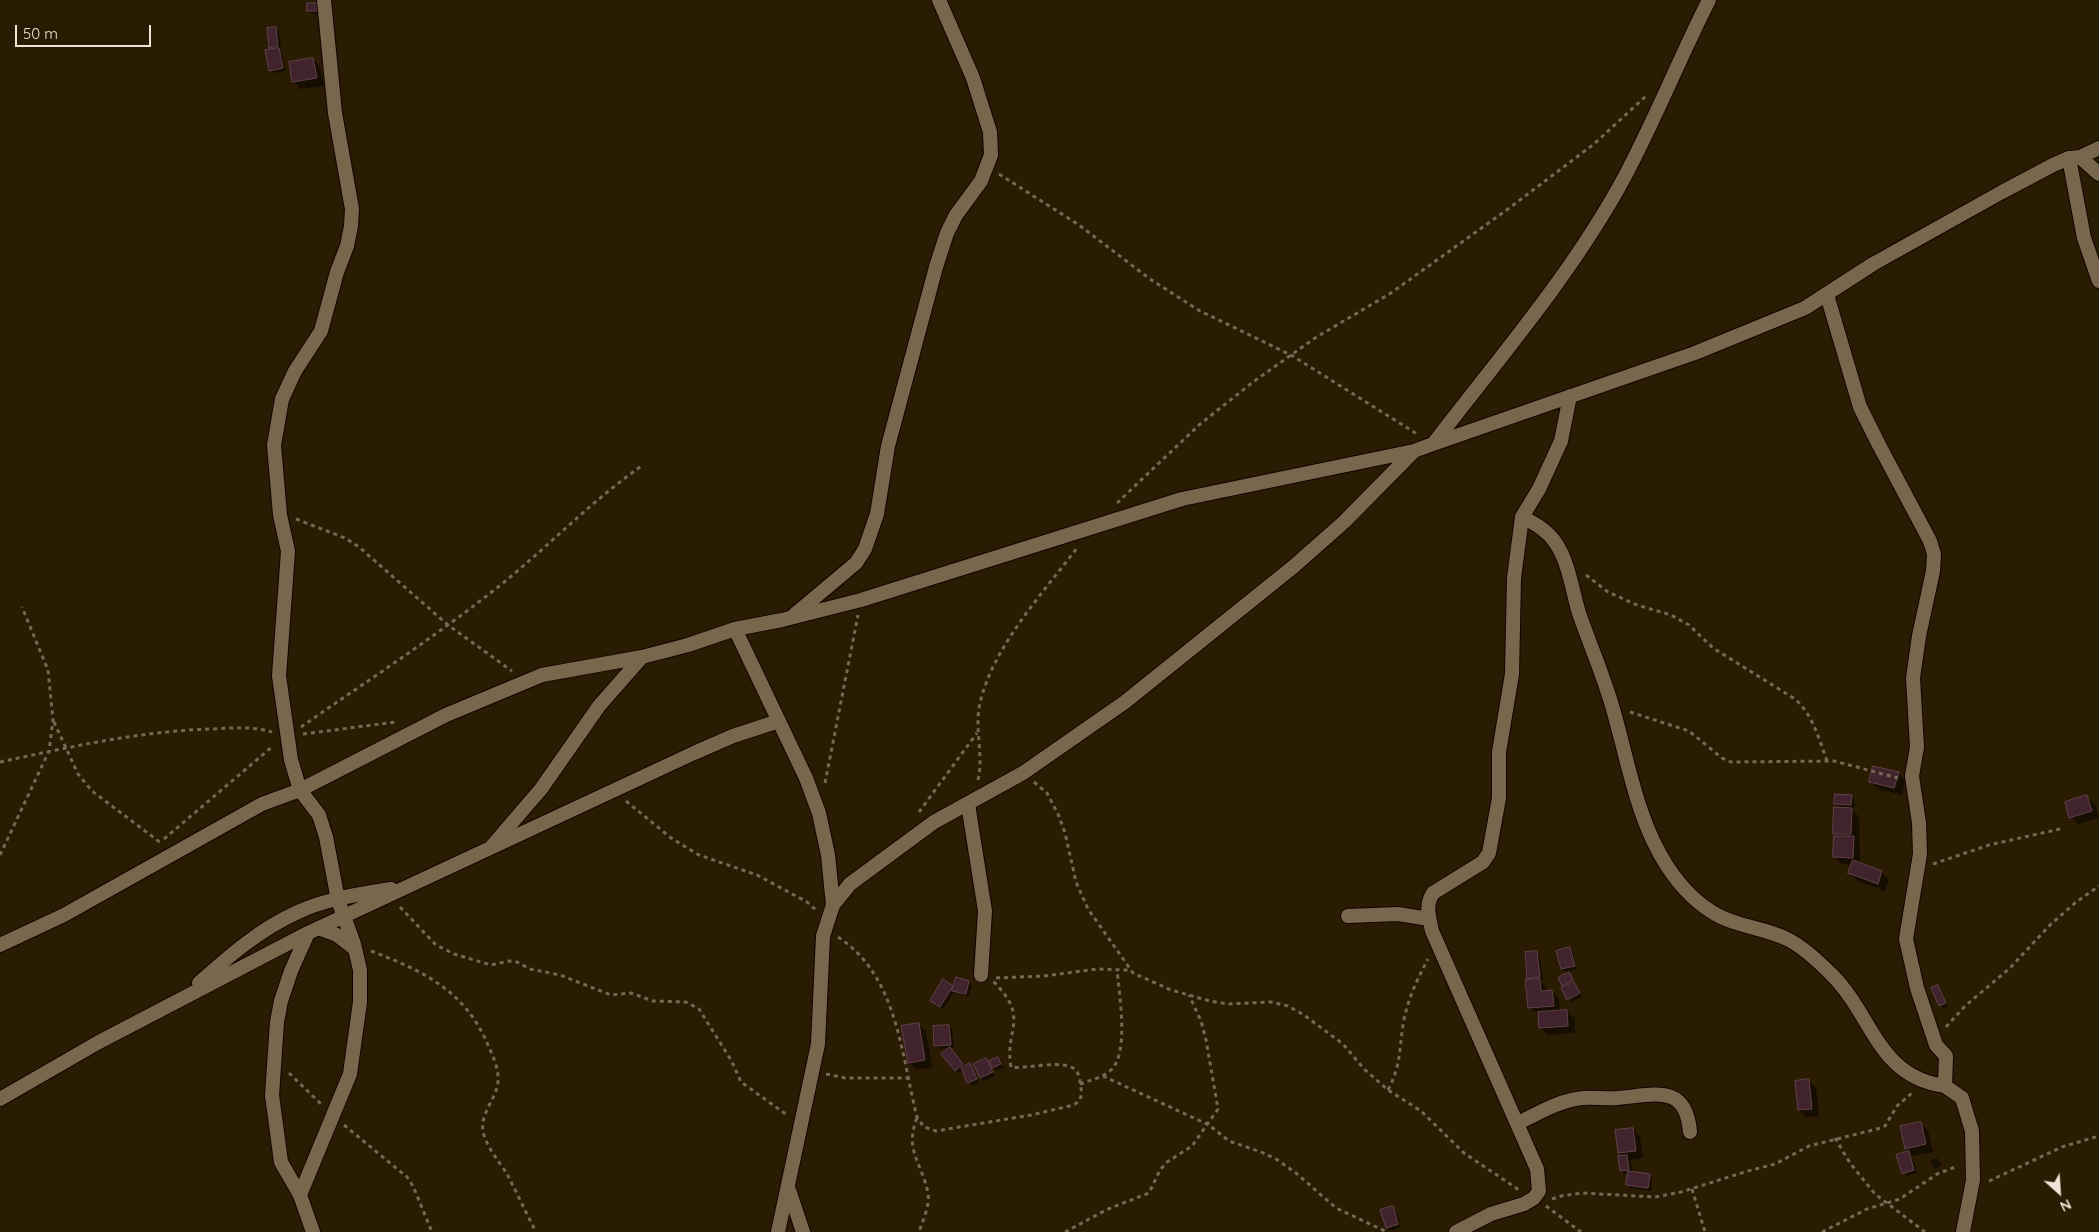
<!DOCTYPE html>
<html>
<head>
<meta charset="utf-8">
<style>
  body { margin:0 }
  #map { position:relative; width:2099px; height:1232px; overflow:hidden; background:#2a1b03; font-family:Quicksand,sans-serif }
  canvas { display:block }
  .north { position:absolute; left:2034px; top:1167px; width:50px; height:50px; -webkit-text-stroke:4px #2a1b03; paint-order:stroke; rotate:154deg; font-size:14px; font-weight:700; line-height:20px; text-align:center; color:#efe4d6 }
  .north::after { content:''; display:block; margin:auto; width:18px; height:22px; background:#efe4d6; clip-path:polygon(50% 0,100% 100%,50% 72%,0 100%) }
  .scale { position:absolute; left:15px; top:25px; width:136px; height:22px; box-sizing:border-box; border:2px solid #efe4d6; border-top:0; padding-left:6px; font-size:15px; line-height:18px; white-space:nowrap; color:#efe4d6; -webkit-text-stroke:4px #2a1b03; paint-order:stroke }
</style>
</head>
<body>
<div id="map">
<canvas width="2099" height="1232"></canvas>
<div class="north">N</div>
<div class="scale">50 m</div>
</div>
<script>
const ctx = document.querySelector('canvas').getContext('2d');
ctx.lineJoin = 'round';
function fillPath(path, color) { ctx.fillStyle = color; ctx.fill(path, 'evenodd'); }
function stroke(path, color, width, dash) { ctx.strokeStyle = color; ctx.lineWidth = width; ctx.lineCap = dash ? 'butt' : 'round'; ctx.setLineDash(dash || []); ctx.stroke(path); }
const shadow = new Path2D(`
  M316,4l4,4v6h-8l-4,-3z
  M275,28l4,4 2,17 -2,1 3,3 3,18 -11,2 -4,-3 4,-20 -3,-3z
  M313,59l7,8 4,19 -23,3 -7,-7z
  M1898,773l7,8 -3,14 -24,-6 -7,-7z
  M1851,796l4,4 -1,8h-3l8,9 1,47 22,8 7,8 -4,11 -28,-10 -7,-8 3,-8 -11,-1 -7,-7 3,-20 -4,-4 6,-24 -5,-5z
  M2087,797l8,7 4,14 -21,6 -7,-7z
  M1569,948l4,4 4,17 -11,3 -4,-3 -4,-17z
  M1537,952l3,4 3,25h-3l7,7 1,4 4,-1 7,8 1,13 7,-1 8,8v14l-27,2 -8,-8 -1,-12 -9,-7 -3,-26 4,-1 -3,-3z
  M1569,973l13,24 -11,5 -8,-17z
  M969,982l3,3 -3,12 -14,-6 -12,18 -12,-9 21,-13 2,2z
  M1938,986l10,20 -4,3 -4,-4z
  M918,1024l8,8 6,35 -15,3 -8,-8z
  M949,1026l3,4 2,18 -15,1 -4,-3z
  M953,1052l12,15 5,-2 3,3 6,15 -7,3 -9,-16 -4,3 -4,-3z
  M997,1058l7,10 -7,3 -7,-7 5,12 -11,5 -3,-3 5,-19 6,7z
  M1809,1081l7,7 3,28 -13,1 -7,-7z
  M1921,1123l7,8 5,21 -21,4 5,17 -10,3 -4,-3 -5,-17 11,-4 -3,-4z
  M1632,1129l8,7 3,22 -12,2 1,13 17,2 3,3 -1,13 -20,-3 -4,-3 2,-12 -5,1 -3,-4 2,-13 -4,-4z
  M1937,1158l5,8 -7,3 -5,-8z
  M1393,1207l7,15 -13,4z
  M1400,1225l1,2 -11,4 -2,-3z`);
const building = new Path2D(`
  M307,3h10v8h-10z
  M276,27l2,19 -9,2 -2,-20z
  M279,48l4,20 -14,3 -4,-21z
  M313,58l4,20 -25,4 -3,-20z
  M1873,766l26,6 -5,16 -25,-6z
  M1835,794l17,1 -1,10 -17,-1z
  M2087,795l5,16 -23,7 -4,-16z
  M1834,807l18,1 -1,26h-18z
  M1834,836h20l-1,22 -20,-1z
  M1853,860l29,11 -4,13 -30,-11z
  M1570,947l5,19 -14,3 -5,-18z
  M1537,951l3,26 -13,2 -2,-27z
  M1569,972l4,8 -11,6 -4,-8z
  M956,977l13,4 -3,13 -14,-3z
  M943,979l10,7 -13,21 -10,-6z
  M1540,979l1,12 11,-1 2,16 -26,2 -3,-28z
  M1574,982l6,11 -13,7 -6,-12z
  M1938,985l8,18 -7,3 -8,-18z
  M1567,1010l1,16 -29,2 -1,-16z
  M919,1023l6,37 -17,3 -7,-37z
  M949,1025l2,20 -17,1 -1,-20z
  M950,1047l13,17 -8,7 -14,-17z
  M998,1057l3,7 -9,4 -3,-7z
  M986,1058l7,14 -13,6 -7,-14z
  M970,1063l7,16 -10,4 -6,-15z
  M1809,1079l3,30 -14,1 -3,-29z
  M1921,1122l5,22 -21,5 -5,-23z
  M1633,1128l3,23 -18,2 -3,-23z
  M1909,1151l5,19 -12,4 -6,-19z
  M1627,1155l2,15 -9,1 -2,-15z
  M1628,1171l22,3 -2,14 -22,-3z
  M1393,1206l5,18 -12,4 -6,-18z`);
const path = new Path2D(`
  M999,174l80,51 71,54 50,32 91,44 126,79
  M1117,503l82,-78 54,-43 62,-44 76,-45 117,-84 86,-65 52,-48
  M296,519l49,19 14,9 89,78 64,46
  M1586,575l22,17 29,13 34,10 18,10 24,23 82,51c18,16 24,40 32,62
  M1630,712l59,19 33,27 9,4 103,-1 64,17
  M54,722l24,52 14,17 69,52
  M301,727c66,-46 134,-90 197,-140 50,-40 93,-86 145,-122
  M303,734l93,-12
  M0,762c70,-15 140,-31 212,-33 21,-1 40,-3 60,3
  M978,780c6,-25 -4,-51 2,-77 13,-56 62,-109 97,-155
  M1034,782l13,11 11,21 7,19 11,49 12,27 45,64 38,17 39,11 17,3 44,-2 17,4 16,9 39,29 21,25 24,21 33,21 43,42 55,37
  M825,783l33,-168
  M626,801l45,37 28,17 58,20 50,27 9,8
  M919,812l58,-79
  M164,839l109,-93
  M0,855l49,-104 4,-31 -5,-50 -26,-63
  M1933,864l56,-19 71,-16
  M400,907l36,38 18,9 37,11 18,-4 8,1 13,7 30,6 51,20 20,-2 22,8 33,1 13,7 32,51 10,22 46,33
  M838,937c60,39 63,118 79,180l7,10 12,4 95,-16 43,-10c7,-5 8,-9 7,-17 -1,-5 -1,-12 -4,-16 -9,-15 -52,-2 -66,-5 -7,-39 20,-48 -18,-86
  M371,951c53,20 94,40 117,94 5,11 11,24 10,36 -1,17 -18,32 -15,50 3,16 16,30 24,43 10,19 19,39 29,58
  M996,978l48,-2 53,-7 29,1 5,2
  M1946,1027l19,-21 45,-38 40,-43 25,-22 24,-17
  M289,1073l32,31
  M826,1074l19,4h64
  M1103,1076l106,49 20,16 32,11 15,7 20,14 40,35 51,24
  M1080,1084c11,-4 24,-7 32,-15 17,-18 7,-76 5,-100
  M1388,1090c13,-25 11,-39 15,-65 4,-25 14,-45 25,-66
  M917,1118c-13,32 5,45 11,75 2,13 -5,27 -9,39
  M344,1125l63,52 6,9 19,46
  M1835,1138l15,25 25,31 50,38
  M1989,1181l73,-34 37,-11
  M1692,1189l13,43
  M1552,1199l9,-3 21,-3 73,4 26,-5 67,-21 27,-7 34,-18 72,-18 4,-2 12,-20 16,-14
  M1546,1206l35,26
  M1065,1232l43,-23 41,-16 11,-23 7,-8 25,-16 26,-37 -12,-69 -5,-19 -12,-26
  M1822,1232l45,-23 33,-10 37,-25 21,-8`);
const street = new Path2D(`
  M2080,157l19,17
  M2069,158l15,80 15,43
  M1827,295l33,112 19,38 51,96 4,13 -1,17 -14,65 -6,42 4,69 -5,29 7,47 1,31 -14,85 11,49 19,57 10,11 -1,30 17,12 10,33 1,49 -10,52
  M1434,443c65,-85 138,-169 190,-265 31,-58 55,-119 85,-178
  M1522,517c13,7 24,12 33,25 14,20 17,48 24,71 11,32 25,64 34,96 15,52 24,111 54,157 13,20 31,39 52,50 21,11 46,12 68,23 15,7 32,23 44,35 42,41 46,103 114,112
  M794,615l62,-52 9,-14 12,-35 11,-68 48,-179 11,-34 9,-18 25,-34 10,-26 -1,-23 -17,-54 -34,-78
  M735,629l71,149 13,35 9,42 5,50
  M968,804l17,107 -4,64
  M492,846l49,-57 58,-83 43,-49
  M1348,916l50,-2 31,5
  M318,928l19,7 18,14
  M308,933l-17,38 -10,30 -4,21 -5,73 9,67 19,33 13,37
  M0,945l64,-30 198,-111 38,-14 146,-75 96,-40 100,-18 46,-12 47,-16 47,-9 79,-20 321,-101 232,-48 19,-7 262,-91 110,-45 68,-44 129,-72 51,-27 16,-7 11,-1 19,-9
  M199,983c30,-27 61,-54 99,-71 28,-13 62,-18 93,-23
  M0,1099l99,-57 209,-109 386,-180 39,-17 46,-15
  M1518,1123c21,-10 42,-23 65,-25 11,-1 23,1 35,0 36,-3 68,-15 72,34
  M789,1190l14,42
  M300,1195l50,-121 10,-72v-32l-6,-26 -16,-44 -12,-63 -7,-22 -19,-25 -9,-30 -12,-84 9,-125 -8,-36 -6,-70 8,-46 13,-28 26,-40 16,-59 10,-26 4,-20 1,-17 -17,-96 -11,-113
  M778,1232l40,-188 5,-108 10,-31 17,-21 84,-62 89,-49 102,-71 168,-135 51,-45 70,-71
  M1456,1232l35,-18 33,-10 10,-6 5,-7 -2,-22 -105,-238c-3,-15 -7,-25 1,-38l50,-31 6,-9 10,-55v-46l13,-78 2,-96 8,-61 17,-28 22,-48 9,-45`);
fillPath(shadow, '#0007');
fillPath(building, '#40232c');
stroke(building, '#61424b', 1);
stroke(street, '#120500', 16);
stroke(path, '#766854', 3, [4, 4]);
stroke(street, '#79674d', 14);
</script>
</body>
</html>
